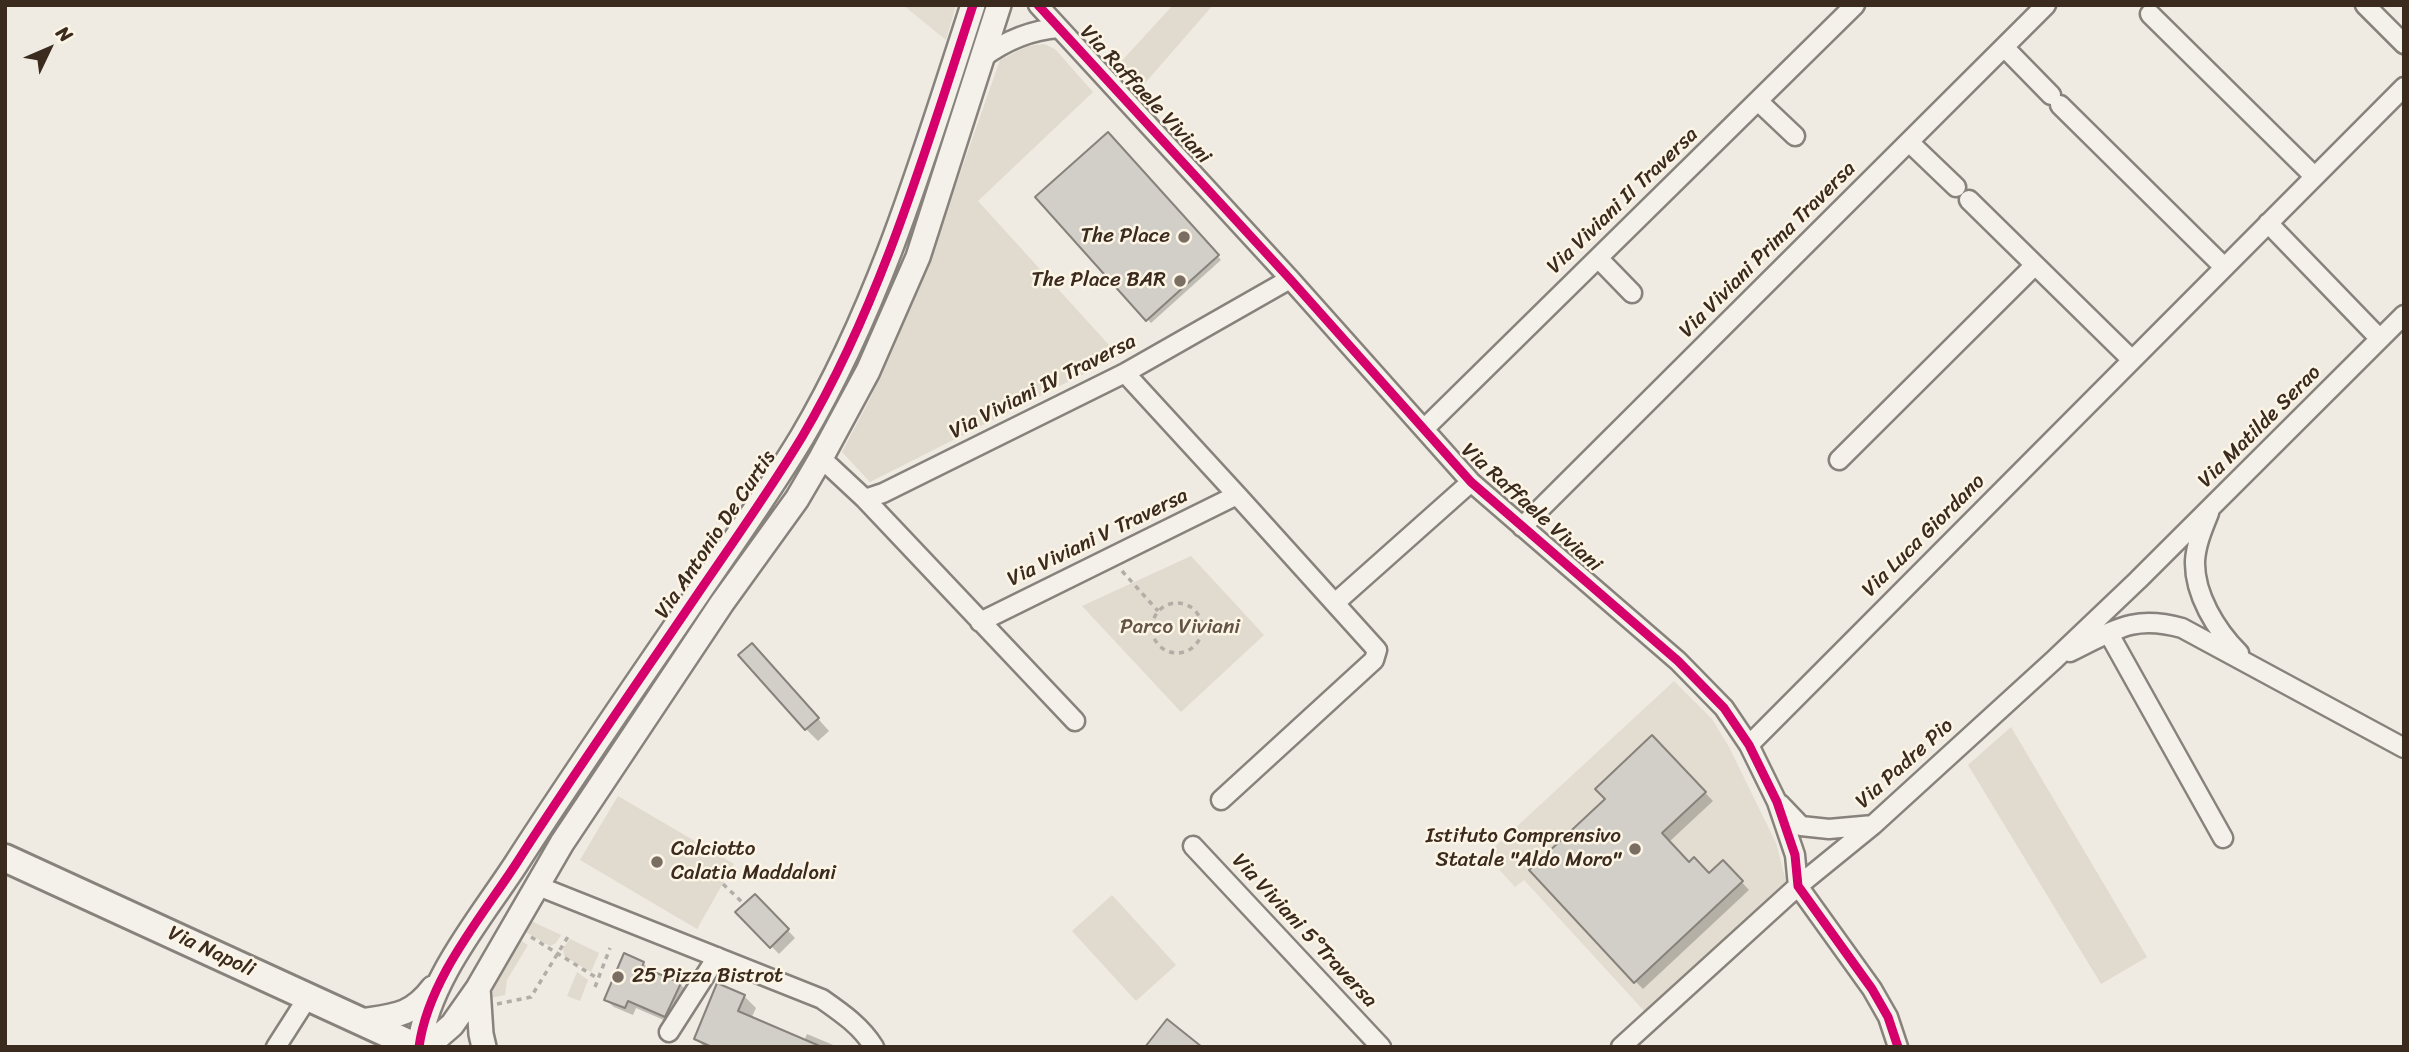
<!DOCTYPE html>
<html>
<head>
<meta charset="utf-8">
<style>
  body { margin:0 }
  #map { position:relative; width:2409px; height:1052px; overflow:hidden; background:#efebe2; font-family:Sriracha,sans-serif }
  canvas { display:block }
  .frame { position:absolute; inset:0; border:7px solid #3b2a1e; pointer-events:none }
  .north { position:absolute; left:14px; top:14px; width:70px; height:70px; -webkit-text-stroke:5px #fcf5e5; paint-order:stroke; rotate:46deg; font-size:19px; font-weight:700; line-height:28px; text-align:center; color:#3b2a1e }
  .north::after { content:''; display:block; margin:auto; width:24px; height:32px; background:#3b2a1e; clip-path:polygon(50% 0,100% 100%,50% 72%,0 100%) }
</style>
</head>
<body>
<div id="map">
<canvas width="2409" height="1052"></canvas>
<div class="frame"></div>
<div class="north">N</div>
</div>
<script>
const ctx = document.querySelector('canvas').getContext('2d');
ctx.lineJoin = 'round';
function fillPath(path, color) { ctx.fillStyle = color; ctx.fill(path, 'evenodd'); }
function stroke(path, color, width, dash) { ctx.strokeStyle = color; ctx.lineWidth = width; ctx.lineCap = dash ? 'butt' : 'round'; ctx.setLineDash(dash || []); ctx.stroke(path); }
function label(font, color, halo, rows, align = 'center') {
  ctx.font = font + ' Sriracha,sans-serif'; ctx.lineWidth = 5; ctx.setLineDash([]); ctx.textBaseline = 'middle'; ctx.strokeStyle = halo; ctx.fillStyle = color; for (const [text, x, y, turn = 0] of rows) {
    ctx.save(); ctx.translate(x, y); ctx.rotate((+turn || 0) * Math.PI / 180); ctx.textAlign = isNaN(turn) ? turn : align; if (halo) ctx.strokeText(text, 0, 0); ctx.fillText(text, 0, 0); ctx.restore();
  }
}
const built = new Path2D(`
  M903,5h53l-10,35z
  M1674,681l38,38 17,28 47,96 11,42 -141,128 -122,-133 -9,7 -29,-32z`);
const green = new Path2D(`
  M1173,5h40l-74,85 -21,-25z
  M1044,44l11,5 38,43 -115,109 141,155 -249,126 -28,-30 29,-55 60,-141 69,-196 28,-14z
  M1191,556l73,79 -83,77 -99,-106z
  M2011,727l136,230 -46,27 -133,-219z
  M618,796l116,68 -37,65 -117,-69z
  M1112,895l64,70 -40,36 -64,-70z
  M529,920l32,15 -5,8 -6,3 -28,-16z
  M518,939l10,6 -21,35 -2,15 -14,3 4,-19z
  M570,939l29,14 -8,19 -27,-16 -1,-8z
  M577,972l11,8 -8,21 -13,-5z`);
const shadow = new Path2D(`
  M1108,134l113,126 -70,63 -114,-125z
  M764,658l65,73 -11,10 -12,-12z
  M1652,737l61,64 -44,41 20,22 20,11 14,-13 26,28 -106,99 -8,-8 -28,-182z
  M755,896l40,42 -16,16 -41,-42z
  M643,963l8,8 29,13 8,8 -15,32 -37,-16 -3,7 -19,-8 -8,-7z
  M744,996l12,12 -5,11 53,22 3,-7 31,13h-134l-8,-9z`);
const building = new Path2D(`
  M1108,132l111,123 -73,66 -111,-124z
  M752,643l67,75 -14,12 -67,-75z
  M1652,735l54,57 -44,41 27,29 5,-5 15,16 14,-13 20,21 -109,102 -105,-113 76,-71 -10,-10z
  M755,894l34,35 -19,19 -35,-36z
  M624,953l20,9 -2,5 39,16 -16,34 -37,-16 -3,7 -21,-8z
  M717,983l28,12 -7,16 84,36h-110l-18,-8z
  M1167,1019l35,28h-57z`);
const path = new Path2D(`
  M1122,571l36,40
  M1152 628a25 25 0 1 1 50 0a25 25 0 1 1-50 0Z
  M723,884l21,20
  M531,937l66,41
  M595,987l15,-39
  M497,1004l34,-7 38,-62`);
const minor = new Path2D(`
  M1038,5l252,274 181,203 207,179 46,47 25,37 28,57 18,53 3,31 74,103 16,28 10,30
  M2365,5l39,39
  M2150,14l164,162
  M2004,47l47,48
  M982,58c23,-17 48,-28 77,-30
  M1758,101l37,35
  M2060,105l164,162
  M1909,142l47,45
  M1969,200l162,159
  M2268,223l112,116
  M1598,258l34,35
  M1125,373l112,122
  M1424,429l431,-424
  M821,458l44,41 18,-6 242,-120 165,-94
  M1839,460l196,-195
  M865,499l210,222
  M2209,513c-6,15 -13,31 -14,48 -1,33 21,69 44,92
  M1522,527l524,-522
  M1335,603l136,-121
  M980,622l257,-127 140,155 -3,10 -153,140
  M2109,634l114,204
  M2070,652c44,-21 62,-38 112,-24l222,120
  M1749,745l655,-658
  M1780,804l21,22 28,3 44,-4
  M1193,846l188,201
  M538,886l284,113c20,14 39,27 52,48
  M669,1032l48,-75
  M276,1047l32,-50
  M1621,1047l177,-161 75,-61 181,-165 84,-80 266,-265`);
const tertiary = new Path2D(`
  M478,988l3,46 3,13
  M361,1021c33,-5 51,-5 72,-33
  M419,1047l18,-9 15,-13 26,-37 84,-145 160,-240 75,-104 24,-41 47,-87 50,-114 81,-252
  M419,1047c9,-67 61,-128 97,-183 59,-92 122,-182 183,-272 35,-51 71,-102 103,-155 79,-134 123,-285 171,-432`);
const secondary = new Path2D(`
  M5,858l412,189`);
const cycleway = new Path2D(`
  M1038,5l252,274 181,203 207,179 46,47 25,37 28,57 18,53 3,31 74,103 16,28 10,30
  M419,1047c9,-67 61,-128 97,-183 59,-92 122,-182 183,-272 35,-51 71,-102 103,-155 79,-134 123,-285 171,-432`);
const markers = [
  [1184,237,7,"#7a6e63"],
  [1180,281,7,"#7a6e63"],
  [1635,849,7,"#7a6e63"],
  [657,862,7,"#7a6e63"],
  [618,977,7,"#7a6e63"]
];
const streetNames = [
  ["Via Raffaele Viviani",1145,95,47],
  ["Via Viviani II Traversa",1623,201,-44],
  ["Via Viviani Prima Traversa",1768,250,-45],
  ["Via Viviani IV Traversa",1043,387,-27],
  ["Via Matilde Serao",2260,427,-45],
  ["Via Raffaele Viviani",1531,508,42],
  ["Via Antonio De Curtis",716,535,-56],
  ["Via Luca Giordano",1924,536,-45],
  ["Via Viviani V Traversa",1098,538,-26],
  ["Via Padre Pio",1905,764,-42],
  ["Via Viviani 5°Traversa",1304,931,47],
  ["Via Napoli",211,952,25]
];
const poiNames = [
  ["The Place",1170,237],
  ["The Place BAR",1166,281],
  ["Istituto Comprensivo",1621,837],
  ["Statale \"Aldo Moro\"",1621,861],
  ["Calciotto",671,850,"left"],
  ["Calatia Maddaloni",671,874,"left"],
  ["25 Pizza Bistrot",632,977,"left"]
];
const parkNames = [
  ["Parco Viviani",1180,628]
];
fillPath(built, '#e3dcd0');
fillPath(green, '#e1dace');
fillPath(shadow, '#0003');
fillPath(building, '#d2cec8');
stroke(building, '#87827b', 2);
stroke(minor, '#87827b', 23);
stroke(tertiary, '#87827b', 28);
stroke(secondary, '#87827b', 32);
stroke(path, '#b2aea7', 3.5, [5, 5]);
stroke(minor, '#f4f1ea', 18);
stroke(tertiary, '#f4f1ea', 23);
stroke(secondary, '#f4f1ea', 26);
stroke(cycleway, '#d6006c', 9);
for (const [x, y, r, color] of markers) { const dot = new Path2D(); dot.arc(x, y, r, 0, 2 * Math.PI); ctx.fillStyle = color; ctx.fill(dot); stroke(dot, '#fcf5e5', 2.5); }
label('21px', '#3b2a1e', '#fcf5e5', streetNames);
label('21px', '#3b2a1e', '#fcf5e5', poiNames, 'right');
label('21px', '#625346', '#fcf5e5', parkNames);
</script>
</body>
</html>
